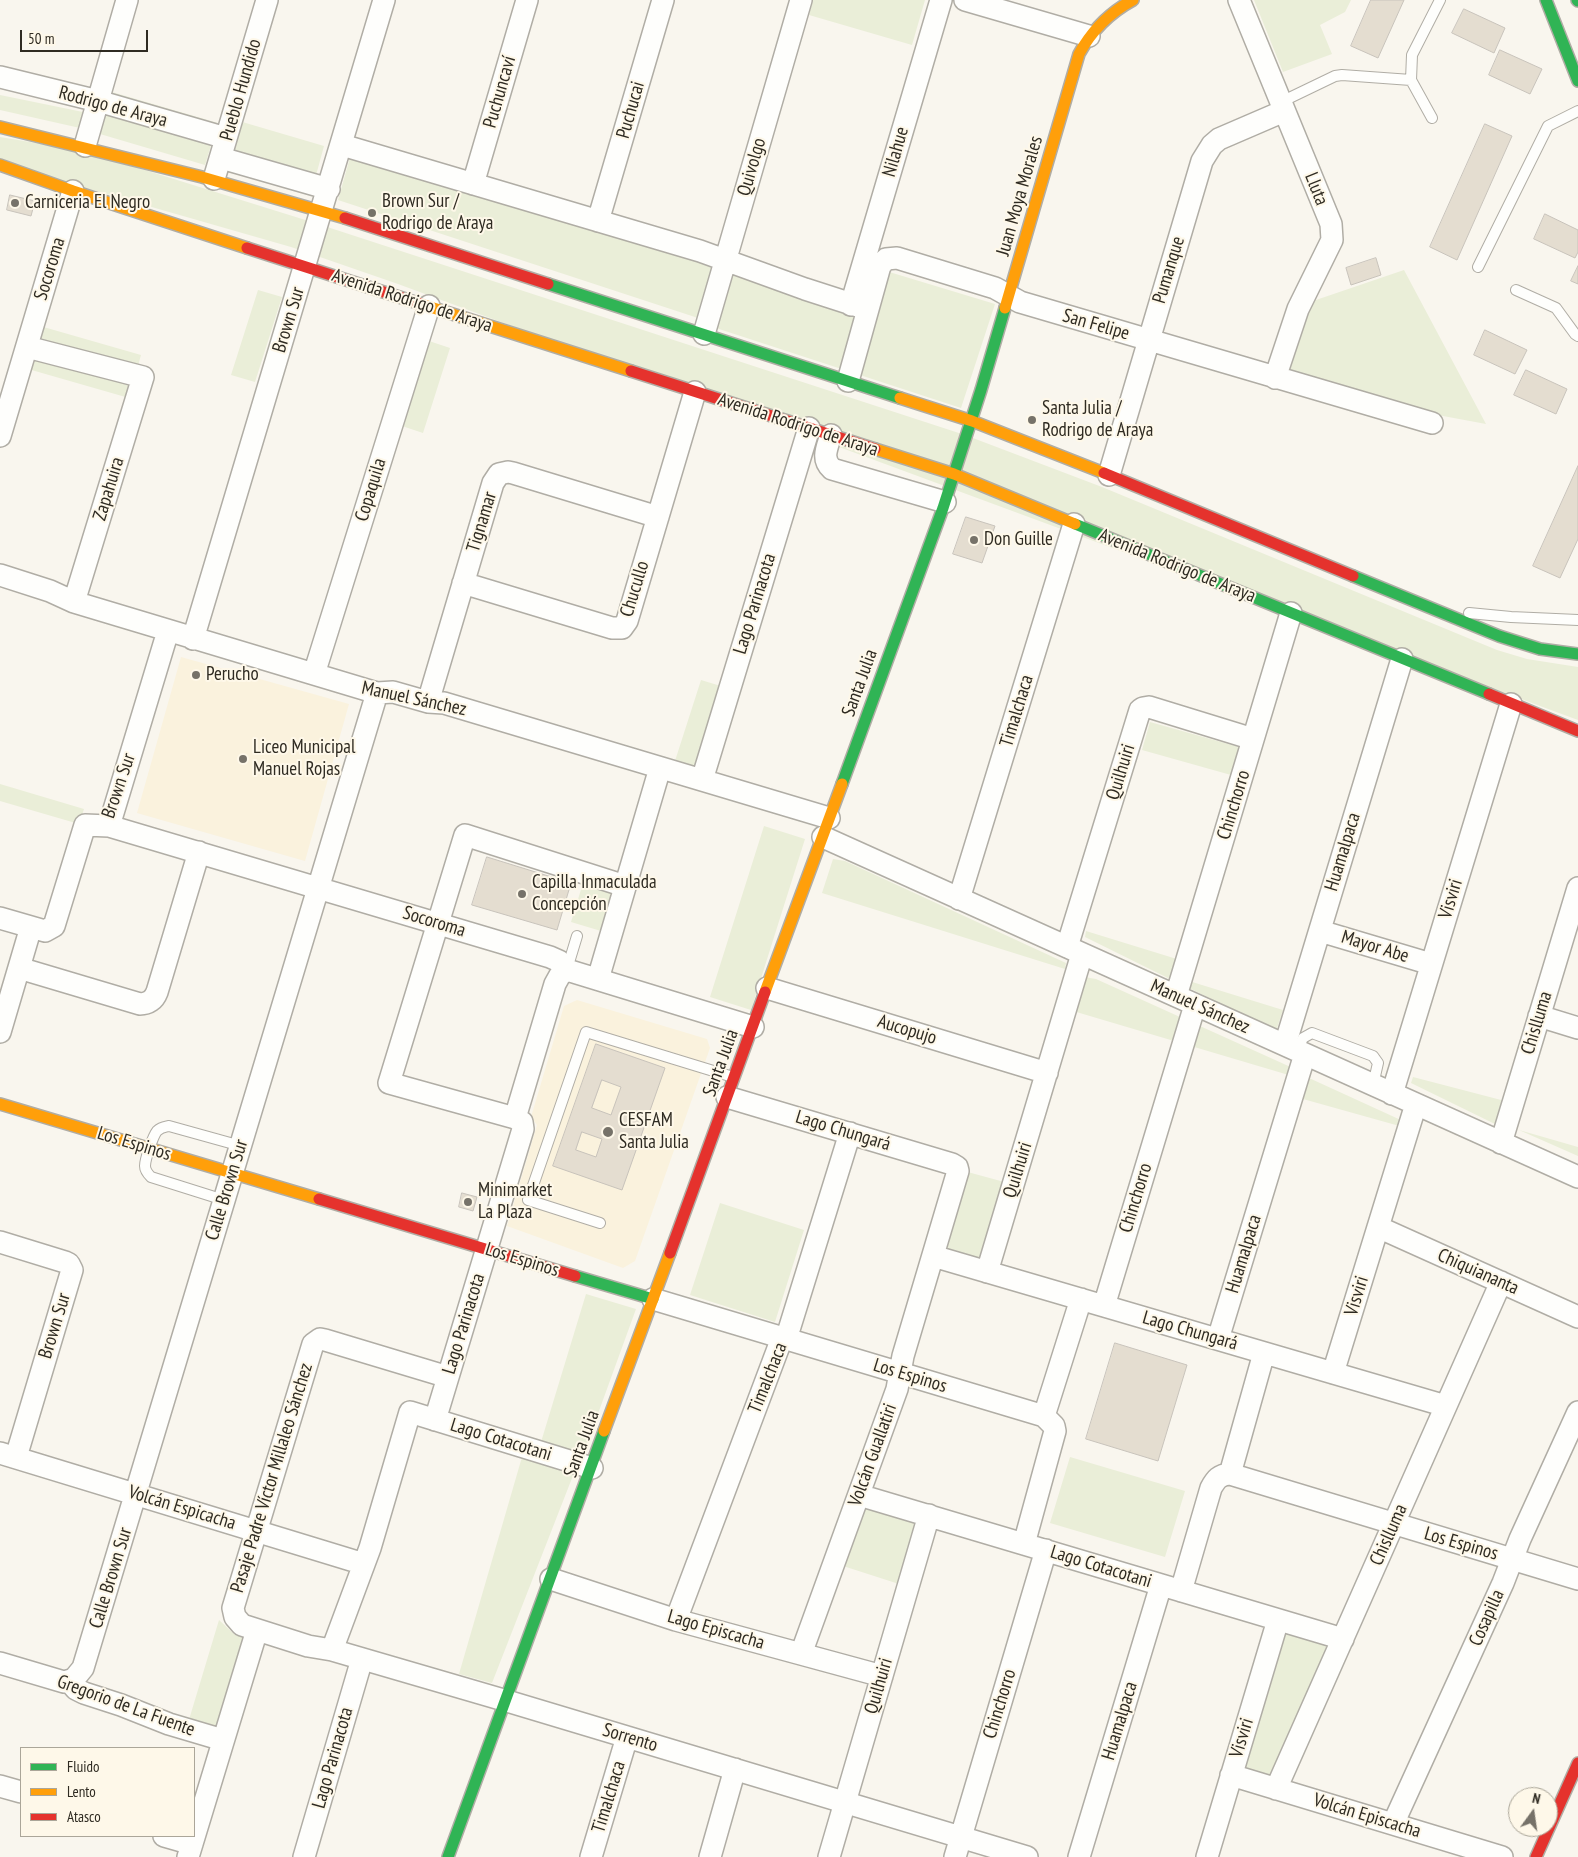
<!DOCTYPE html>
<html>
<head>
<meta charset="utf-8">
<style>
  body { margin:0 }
  #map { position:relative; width:1578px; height:1857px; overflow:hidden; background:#f9f6ee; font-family:"PT Sans Narrow",sans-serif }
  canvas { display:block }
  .legend { position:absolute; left:20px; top:1747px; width:175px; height:90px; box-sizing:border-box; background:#fef8e9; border:1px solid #aba699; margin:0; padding:6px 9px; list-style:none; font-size:15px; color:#2f2b22 }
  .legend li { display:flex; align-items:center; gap:10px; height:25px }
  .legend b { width:25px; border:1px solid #aba699 }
  .north { position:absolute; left:1508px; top:1787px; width:50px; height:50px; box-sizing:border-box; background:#fef8e9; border:1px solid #aba699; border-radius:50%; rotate:14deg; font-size:14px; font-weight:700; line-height:20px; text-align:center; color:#2f2b22 }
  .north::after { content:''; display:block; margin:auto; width:18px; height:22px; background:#767269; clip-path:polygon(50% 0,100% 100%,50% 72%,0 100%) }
  .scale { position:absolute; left:20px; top:30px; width:128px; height:22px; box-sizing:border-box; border:2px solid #2f2b22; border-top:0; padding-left:6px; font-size:15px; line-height:18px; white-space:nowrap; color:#2f2b22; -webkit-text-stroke:4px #fef8e9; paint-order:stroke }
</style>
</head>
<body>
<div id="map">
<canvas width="1578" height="1857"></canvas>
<ul class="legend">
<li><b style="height:6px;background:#30b455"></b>Fluido</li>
<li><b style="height:6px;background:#ff9f0a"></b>Lento</li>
<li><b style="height:6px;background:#e5322d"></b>Atasco</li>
</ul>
<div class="north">N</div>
<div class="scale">50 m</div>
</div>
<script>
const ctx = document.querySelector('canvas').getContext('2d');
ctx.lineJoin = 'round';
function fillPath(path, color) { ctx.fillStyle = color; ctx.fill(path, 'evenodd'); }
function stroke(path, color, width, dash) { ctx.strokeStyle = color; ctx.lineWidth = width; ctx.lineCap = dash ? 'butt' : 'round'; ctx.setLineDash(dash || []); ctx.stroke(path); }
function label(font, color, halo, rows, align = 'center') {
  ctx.font = font + ' "PT Sans Narrow",sans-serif'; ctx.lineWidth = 4; ctx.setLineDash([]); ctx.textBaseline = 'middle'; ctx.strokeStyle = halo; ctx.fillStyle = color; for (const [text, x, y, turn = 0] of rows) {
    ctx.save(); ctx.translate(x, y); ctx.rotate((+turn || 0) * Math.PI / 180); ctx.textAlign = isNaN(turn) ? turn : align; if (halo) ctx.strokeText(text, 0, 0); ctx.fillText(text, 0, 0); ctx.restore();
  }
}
const built = new Path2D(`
  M181,657l168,47 -44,157 -168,-48z
  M577,1000l130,39 3,9 -75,213 -12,7 -116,-42 30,-101 -6,-8 33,-111z`);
const green = new Path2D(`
  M813,0h112l-13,45 -103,-30z
  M1254,0h97l-6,12 -25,13 12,29 -49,18z
  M112,92l106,31 -13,42 -105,-31z
  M0,95l83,17 -3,16 -80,-18z
  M239,121l85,25 -9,33 -86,-25z
  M0,137l84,14 231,72 650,212 137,52 395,163 30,9 51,8v53l-1180,-436 -107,-37 -216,-62 -75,-26z
  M351,154l364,111 -17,53 -360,-118z
  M732,269l139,50 15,-48 109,33 -34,104 -245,-80z
  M1404,270l82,154 -43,-8 -161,-45 31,-70z
  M258,290l24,7 -27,85 -24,-7z
  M40,326l101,29 -12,43 -101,-29z
  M426,340l24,8 -27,85 -24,-8z
  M701,680l23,7 -27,85 -23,-8z
  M1150,722l89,25 -8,28 -89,-25z
  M0,784l84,25 -5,15 -79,-23z
  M764,826l41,13 -54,171 -41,-13z
  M833,859l12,2 221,102 -1,6 -243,-76z
  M583,883l29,9 -11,39 -30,-9z
  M1086,931l94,29 -6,21 -89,-44z
  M1084,977l12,2 199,90 -3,7 -219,-65z
  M1189,981l94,29 -7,21 -89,-44z
  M1413,1077l92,24 -6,25 -88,-43z
  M1309,1078l94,43v6l-100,-28z
  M1519,1130l59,17v9z
  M964,1171l44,12 -23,80 -42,-12z
  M720,1203l84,27 -29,92 -85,-27z
  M586,1294l50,15 -53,146 -42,-13z
  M522,1457l52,16 -82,210 -33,-9z
  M1070,1457l115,34 -20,66 -115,-34z
  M859,1504l62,19 -19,62 -62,-20z
  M219,1620l16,15 11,3 -28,94 -30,-9z
  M1284,1630l46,14 -60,134 -29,-8z`);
const building = new Path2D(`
  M1371,0h33l-26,58 -27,-12z
  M1464,9l41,19 -11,25 -42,-20z
  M1500,50l42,19 -12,25 -41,-19z
  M1485,124l27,12 -55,124 -27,-13z
  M10,195l25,6 -4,15 -24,-6z
  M1545,214l33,16v22l-3,6 -41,-19z
  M1376,258l5,17 -30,10 -5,-17z
  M1578,266v18l-7,-3z
  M1485,330l42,20 -12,24 -41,-19z
  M1526,370l41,19 -11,25 -42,-19z
  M1578,466v73l-18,39 -27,-12z
  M966,517l29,9 -13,37 -29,-9z
  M487,857l84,26 -14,47 -85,-25z
  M596,1044l69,24 -43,122 -69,-24zM602,1080l19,7 -10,28 -19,-7zM582,1132l20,7 -6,18 -20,-7z
  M462,1193l15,4 -4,14 -14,-4z
  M1115,1343l72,22 -29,96 -72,-22z`);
const lane = new Path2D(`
  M1281,102l54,-26 7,-1 69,5
  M1432,118l-21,-38 1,-25 28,-55
  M1478,267l70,-141 30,-15
  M1516,290l40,18 19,26 3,2
  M1469,613l42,4 67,3
  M567,969l10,-33
  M1297,1051l6,-13 9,-5 61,23 5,7 -5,22
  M224,1200l-73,-23c-3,-3 -6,-6 -6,-11 0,-7 8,-30 12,-35 4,-4 7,-4 12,-5l72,20
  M600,1223l-72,-23 58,-168 147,45`);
const street = new Path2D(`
  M965,0l124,36
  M1239,0l92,224 1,16 -34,69 -23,69
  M0,77l98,24 128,37
  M342,145l358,106 105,38 62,20
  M85,146l42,-146
  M221,158l108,31
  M214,179l53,-179
  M473,184l54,-184
  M598,221l65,-221
  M851,305l90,-305
  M704,334l97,-334
  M27,347l116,30 -69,225
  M848,381l32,-115 6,-7 11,-1 98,30 25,14 412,121
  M831,435c-4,13 -10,24 1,34l113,33
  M0,436l73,-245
  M1109,475l93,-314 10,-16 7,-6 65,-28
  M0,575l50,16 24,11 303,91 16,-1 35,10 16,1 385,115
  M463,583l149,45h10l5,-7 68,-229
  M193,639l191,-639
  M314,674l115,-368
  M428,702l65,-219 6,-9 9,-2 5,1 145,44
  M702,780l107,-352
  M109,826l441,131 9,4 8,9 186,57
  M823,837l755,340
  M959,899l115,-375
  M0,918l45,13 9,-5 31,-101 24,1 59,-195
  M1320,931l111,33
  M1067,947l73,-237 3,-2 6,-1 104,32
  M19,968l121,36c8,0 14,-4 17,-12l42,-140
  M598,979l62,-211
  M767,988l280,85
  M1176,996l115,-383
  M1539,1016l39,12
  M0,1032l31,-105
  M1285,1045l117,-386
  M1392,1094l119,-390
  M727,1097l225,67 5,3 1,4 -55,185 -6,33 -96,265
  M515,1118l40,-134 5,-9 7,-5
  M1501,1143l77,-255
  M1378,1227l200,90
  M0,1242l65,20 4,2 3,6 -56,187
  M933,1256l513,150
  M987,1272l95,-318
  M653,1299l391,117 10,10 1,5 -31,113
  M1104,1306l91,-301
  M1218,1339l87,-285
  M1333,1373l83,-269
  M448,1377l-123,-37 -5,-1 -7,5 -80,264 2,9 7,8 66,21 24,4 175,51 520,156
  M1044,1416l37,-117
  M435,1420l88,-291 -1,-7 -7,-4 -126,-35 76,-248 160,51
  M0,1453l364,111
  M1230,1474l34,-121
  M859,1495l484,144
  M551,1579l125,41 206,56
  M1181,1591l30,-103c5,-9 8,-13 19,-14l348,105
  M676,1620l106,-282 6,-5 62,-200
  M332,1650l38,-102 40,-136 182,56
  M0,1663l64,19 10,-3 9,-11 294,-975
  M69,1681l7,8 8,4 37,12 48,19 54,16
  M1231,1775l271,82
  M0,1786l21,6
  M1276,1789l225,-507
  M1393,1824l110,-241 17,-44 58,-127
  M164,1836l28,8
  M188,1857l69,-227
  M304,1857l58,-198
  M591,1857l36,-120
  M710,1857l25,-88
  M829,1857l100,-342
  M955,1857l91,-307
  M1079,1857l82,-272
  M1207,1857l71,-237`);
const fast = new Path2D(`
  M1546,0l32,81
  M1577,0l1,1
  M548,284l352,114
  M1075,524l414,170
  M1353,576l146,60 41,13 38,5
  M842,784l101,-276 38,-118 24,-82
  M575,1276l78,23
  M448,1857l156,-426`);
const slow = new Path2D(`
  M0,127l202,50 143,41
  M0,165l73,26 174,57
  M424,305l207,66
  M1005,308l74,-254c13,-24 30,-41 54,-54
  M900,398l72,23 132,52
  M875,449l79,25 121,50
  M765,992l77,-208
  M0,1104l319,95
  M604,1431l66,-178`);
const jam = new Path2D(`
  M345,218l203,66
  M247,248l177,57
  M631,371l244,78
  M1104,473l249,103
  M1489,694l89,37
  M319,1199l256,77
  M670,1253l95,-261
  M1536,1857l42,-94`);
const markers = [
  [15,203,5,"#767269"],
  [372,213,5,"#767269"],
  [1032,420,5,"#767269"],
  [974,540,5,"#767269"],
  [196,675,5,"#767269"],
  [243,759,5,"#767269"],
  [522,894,5,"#767269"],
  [608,1132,6,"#767269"],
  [468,1202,5,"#767269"]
];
const streetNames = [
  ["Pueblo Hundido",241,90,-74],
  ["Puchuncaví",500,92,-74],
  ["Rodrigo de Araya",113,107,15],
  ["Puchucai",631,110,-74],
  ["Nilahue",896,152,-74],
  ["Quivolgo",752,167,-74],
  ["Lluta",1316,189,68],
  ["Juan Moya Morales",1020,196,-74],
  ["Socoroma",50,269,-73],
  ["Pumanque",1169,270,-73],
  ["Avenida Rodrigo de Araya",412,301,18],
  ["Brown Sur",289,320,-73],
  ["San Felipe",1096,325,16],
  ["Avenida Rodrigo de Araya",798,425,18],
  ["Zapahuira",109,489,-73],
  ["Copaquila",371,490,-73],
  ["Tignamar",482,522,-73],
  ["Avenida Rodrigo de Araya",1177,566,22],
  ["Chucullo",635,589,-73],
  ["Lago Parinacota",755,604,-73],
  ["Santa Julia",860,683,-70],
  ["Manuel Sánchez",414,699,12],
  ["Timalchaca",1017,711,-73],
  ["Quilhuiri",1121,772,-73],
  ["Brown Sur",119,786,-71],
  ["Chinchorro",1234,805,-73],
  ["Huamalpaca",1343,852,-73],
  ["Visviri",1451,899,-73],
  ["Socoroma",434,922,17],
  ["Mayor Abe",1375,947,17],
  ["Manuel Sánchez",1200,1007,24],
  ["Chislluma",1537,1023,-73],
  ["Aucopujo",907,1030,17],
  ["Santa Julia",721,1063,-70],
  ["Lago Chungará",843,1131,17],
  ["Los Espinos",134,1144,17],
  ["Quilhuiri",1018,1170,-73],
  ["Calle Brown Sur",227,1190,-73],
  ["Chinchorro",1136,1198,-73],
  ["Huamalpaca",1244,1254,-73],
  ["Los Espinos",522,1260,17],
  ["Chiquiananta",1478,1272,24],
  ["Visviri",1357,1296,-73],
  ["Lago Parinacota",464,1324,-73],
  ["Brown Sur",55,1326,-73],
  ["Lago Chungará",1190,1331,16],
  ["Los Espinos",910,1376,17],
  ["Timalchaca",768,1378,-68],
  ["Lago Cotacotani",501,1440,17],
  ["Santa Julia",582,1444,-70],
  ["Volcán Guallatiri",873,1455,-70],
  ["Pasaje Padre Víctor Millaleo Sánchez",272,1478,-73],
  ["Volcán Espicacha",182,1508,17],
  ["Chislluma",1389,1535,-66],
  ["Los Espinos",1461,1544,16],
  ["Lago Cotacotani",1101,1567,17],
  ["Calle Brown Sur",111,1578,-73],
  ["Cosapilla",1487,1618,-66],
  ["Lago Episcacha",716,1630,16],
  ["Quilhuiri",879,1686,-74],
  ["Chinchorro",1000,1704,-73],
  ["Gregorio de La Fuente",126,1706,20],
  ["Huamalpaca",1120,1721,-73],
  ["Sorrento",630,1738,17],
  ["Visviri",1242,1738,-73],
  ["Lago Parinacota",333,1758,-74],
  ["Timalchaca",609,1797,-73],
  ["Volcán Episcacha",1367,1816,17]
];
const poiNames = [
  ["Brown Sur /",382,202],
  ["Rodrigo de Araya",382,224],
  ["Carniceria El Negro",25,203],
  ["Santa Julia /",1042,409],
  ["Rodrigo de Araya",1042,431],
  ["Don Guille",984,540],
  ["Perucho",206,675],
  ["Liceo Municipal",253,748],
  ["Manuel Rojas",253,770],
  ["Capilla Inmaculada",532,883],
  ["Concepción",532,905],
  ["CESFAM",619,1121],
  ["Santa Julia",619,1143],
  ["Minimarket",478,1191],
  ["La Plaza",478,1213]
];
fillPath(built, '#faf2dd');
fillPath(green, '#eaeed8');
fillPath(building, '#e4ddd0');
stroke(building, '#c8c3bb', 1);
stroke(lane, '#b0ada5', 12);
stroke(street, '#b0ada5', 24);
stroke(fast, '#b0ada5', 14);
stroke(slow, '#b0ada5', 14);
stroke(jam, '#b0ada5', 14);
stroke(lane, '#fefefc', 10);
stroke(street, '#fefefc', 21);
stroke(fast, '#30b455', 11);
stroke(slow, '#ff9f0a', 11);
stroke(jam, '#e5322d', 11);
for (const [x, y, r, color] of markers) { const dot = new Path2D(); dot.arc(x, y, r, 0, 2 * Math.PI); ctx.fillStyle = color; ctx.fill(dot); stroke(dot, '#fef8e9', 2); }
label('19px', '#2f2b22', '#fef8e9', streetNames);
label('19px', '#2f2b22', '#fef8e9', poiNames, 'left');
</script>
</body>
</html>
